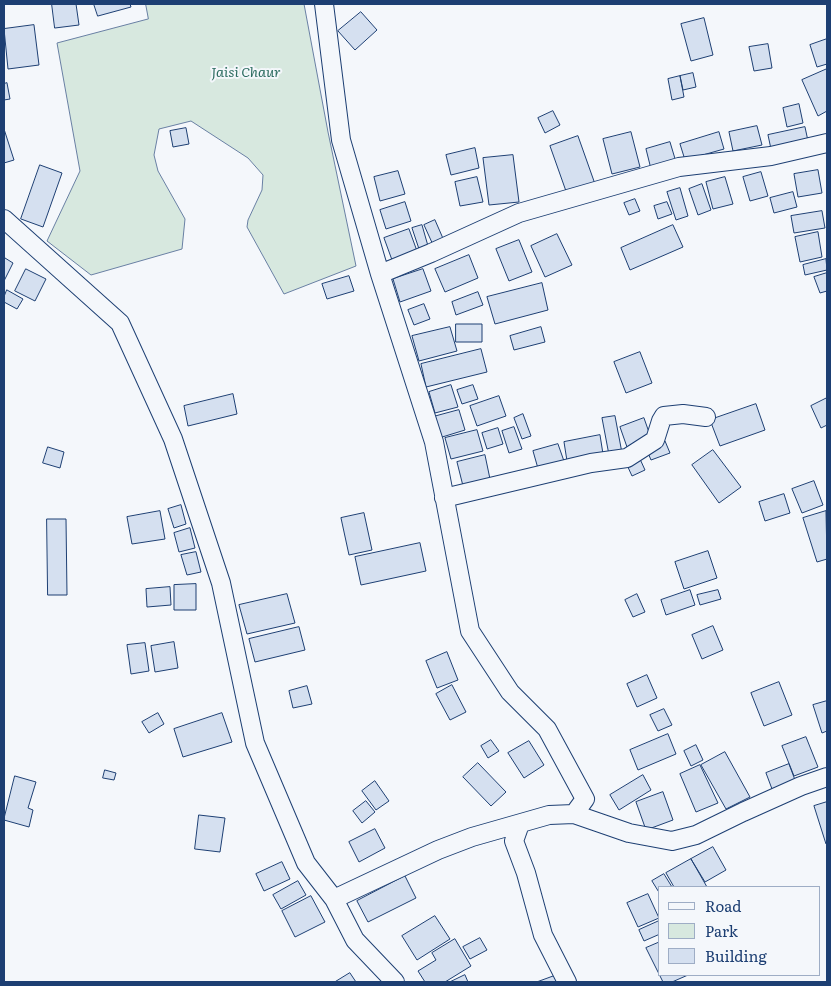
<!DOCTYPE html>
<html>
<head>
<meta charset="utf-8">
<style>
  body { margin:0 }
  #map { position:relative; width:831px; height:986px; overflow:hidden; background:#f4f7fb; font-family:Literata,serif }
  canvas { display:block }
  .frame { position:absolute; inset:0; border:5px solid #1d3f73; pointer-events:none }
  .legend { position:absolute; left:658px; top:886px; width:162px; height:90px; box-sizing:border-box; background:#f4f7fb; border:1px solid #9eadc5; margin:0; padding:6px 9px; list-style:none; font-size:15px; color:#1d3f73 }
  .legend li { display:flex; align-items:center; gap:10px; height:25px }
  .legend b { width:25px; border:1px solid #9eadc5 }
</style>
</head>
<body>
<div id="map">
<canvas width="831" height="986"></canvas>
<div class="frame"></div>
<ul class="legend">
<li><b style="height:6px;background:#f4f7fb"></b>Road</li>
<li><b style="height:14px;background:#d7e8df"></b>Park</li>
<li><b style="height:14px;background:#d5e0f0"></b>Building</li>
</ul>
</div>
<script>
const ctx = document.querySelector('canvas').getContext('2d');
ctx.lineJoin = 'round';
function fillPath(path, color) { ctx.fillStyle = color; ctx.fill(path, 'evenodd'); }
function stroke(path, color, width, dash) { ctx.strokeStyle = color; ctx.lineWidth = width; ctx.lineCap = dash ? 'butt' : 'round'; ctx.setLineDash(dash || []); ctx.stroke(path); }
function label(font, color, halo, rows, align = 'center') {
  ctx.font = font + ' Literata,serif'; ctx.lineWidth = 4; ctx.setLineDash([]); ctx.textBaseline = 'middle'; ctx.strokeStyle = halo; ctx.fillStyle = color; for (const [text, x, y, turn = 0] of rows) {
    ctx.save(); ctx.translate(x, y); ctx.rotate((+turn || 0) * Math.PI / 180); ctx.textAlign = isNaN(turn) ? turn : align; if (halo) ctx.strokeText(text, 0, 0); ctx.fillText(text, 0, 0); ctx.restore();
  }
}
const green = new Path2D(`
  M146,4h158l24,128 28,134 -72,28 -37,-67 1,-7 14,-30 1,-15 -15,-17 -57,-37 -32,8 -5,26 4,16 27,48 -3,30 -91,26 -44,-34 33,-70 -23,-128 91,-24z`);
const building = new Path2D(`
  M52,4h24l3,21 -24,3z
  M94,4h36l1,3 -33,9z
  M361,12l16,18 -22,20 -17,-19z
  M704,18l9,37 -22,6 -10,-37z
  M34,25l5,40 -31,4 -4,-40z
  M827,39v25l-10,3 -7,-22z
  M768,44l4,24 -18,3 -5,-24z
  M827,69v42l-9,5 -16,-36z
  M693,73l3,14 -13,3 -3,-14z
  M680,76l4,21 -12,3 -4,-21z
  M7,83l3,16 -6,1v-16z
  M799,104l4,19 -16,4 -4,-19z
  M553,111l7,14 -15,8 -7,-15z
  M757,126l5,19 -29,6 -4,-19z
  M805,127l3,14 -37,8 -3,-14z
  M186,128l3,16 -16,3 -3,-16z
  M4,129l10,31 -10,3z
  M631,132l9,35 -28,7 -9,-35z
  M719,132l5,17 -39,11 -5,-16z
  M578,136l17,48 -28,10 -17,-48z
  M670,142l6,20 -25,7 -5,-20z
  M475,148l4,20 -28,7 -5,-20z
  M513,155l6,47 -30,3 -6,-47z
  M40,165l22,8 -19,54 -22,-8z
  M818,170l4,23 -24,4 -4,-23z
  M398,171l7,23 -25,7 -6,-24z
  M761,172l7,24 -18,5 -7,-24z
  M477,177l6,25 -23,4 -5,-24z
  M725,177l8,27 -20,5 -7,-27z
  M702,184l9,26 -13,5 -9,-26z
  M680,188l8,28 -12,4 -9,-28z
  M793,192l4,15 -23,6 -4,-15z
  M635,199l5,12 -11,4 -5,-12z
  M405,202l6,19 -25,8 -6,-19z
  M667,202l5,12 -14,5 -4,-13z
  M822,211l3,17 -31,5 -3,-17z
  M435,220l10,23 -11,4 -10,-22z
  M422,225l6,21 -9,3 -7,-21z
  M673,225l10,22 -53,23 -9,-22z
  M409,229l8,22 -25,9 -8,-22z
  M818,232l4,25 -22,5 -5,-25z
  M557,234l15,31 -27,12 -14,-31z
  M519,240l13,32 -23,9 -13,-32z
  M469,255l9,23 -33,14 -10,-23z
  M5,258l8,5 -9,18v-21z
  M826,259l1,11 -22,5 -2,-10z
  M26,269l20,10 -11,22 -20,-10z
  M423,269l8,22 -31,11 -7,-23z
  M827,273v18l-7,2 -6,-16z
  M349,276l5,15 -27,8 -5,-15z
  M542,283l6,27 -53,14 -8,-27z
  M7,290l16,9 -6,10 -13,-7v-5z
  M478,292l5,13 -27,10 -4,-13z
  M424,304l6,15 -16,6 -6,-15z
  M456,324h26v18h-26z
  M450,327l7,24 -38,10 -7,-25z
  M541,327l4,15 -31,8 -4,-14z
  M481,349l6,23 -61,15 -5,-23z
  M640,352l12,31 -26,10 -12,-31z
  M451,385l7,22 -23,6 -6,-21z
  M473,385l5,14 -16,5 -5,-14z
  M233,394l4,20 -49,12 -4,-20z
  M499,396l7,20 -29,10 -7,-20z
  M827,398v27l-6,3 -10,-22z
  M756,404l9,26 -45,16 -10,-26z
  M459,410l6,20 -26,8 -6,-21z
  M523,414l8,22 -9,3 -8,-21z
  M615,416l7,37 -13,2 -7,-37z
  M644,418l7,20 -24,9 -7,-20z
  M514,427l8,22 -13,4 -7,-22z
  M498,428l5,16 -16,5 -5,-16z
  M477,430l6,21 -32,8 -6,-21z
  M600,435l3,19 -36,7 -3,-19z
  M665,441l5,12 -19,7 -5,-12z
  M558,444l7,20 -26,8 -6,-21z
  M48,447l16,5 -4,16 -17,-5z
  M713,450l28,37 -22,16 -27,-38z
  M485,455l5,24 -27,7 -6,-24z
  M640,459l5,11 -13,6 -5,-11z
  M814,481l9,24 -21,8 -10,-24z
  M784,494l6,19 -25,8 -6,-19z
  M181,505l5,19 -12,4 -6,-19z
  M160,511l5,28 -33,5 -5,-27z
  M826,511l1,48 -10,3 -14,-44z
  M364,513l8,37 -23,5 -8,-37z
  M47,519h19l1,76h-19z
  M190,528l5,20 -16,4 -5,-19z
  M420,543l6,28 -65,14 -6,-28z
  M708,551l9,27 -33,11 -9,-27z
  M196,552l5,20 -14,3 -6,-20z
  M196,584v26h-22v-25z
  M170,587l1,18 -24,2 -1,-18z
  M690,590l5,15 -29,10 -5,-15z
  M718,590l3,9 -21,6 -3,-10z
  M287,594l8,29 -48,11 -8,-29z
  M637,594l8,18 -12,5 -8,-17z
  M713,626l10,24 -21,9 -10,-24z
  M299,627l6,23 -50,12 -6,-23z
  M174,642l4,26 -23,4 -4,-26z
  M145,643l4,28 -18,3 -4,-29z
  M447,652l11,28 -21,8 -11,-27z
  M647,675l10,23 -20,9 -10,-23z
  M779,682l13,33 -28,11 -13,-33z
  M452,685l14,27 -16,8 -14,-26z
  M307,686l5,18 -19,4 -4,-17z
  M827,701v30l-5,2 -9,-28z
  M664,709l8,16 -14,6 -8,-16z
  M158,713l6,11 -15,9 -7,-11z
  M222,713l10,29 -49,15 -9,-28z
  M668,734l8,20 -38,16 -8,-20z
  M806,737l12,30 -24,9 -12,-30z
  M491,740l8,11 -11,7 -7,-12z
  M529,741l15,24 -20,13 -16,-25z
  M696,745l7,15 -12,6 -7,-15z
  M725,752l25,45 -24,12 -25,-44z
  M478,763l28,29 -15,14 -28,-29z
  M789,764l6,16 -23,9 -6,-16z
  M700,765l18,38 -22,9 -16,-38z
  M105,770l11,3 -2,7 -11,-2z
  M643,775l8,15 -32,20 -9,-15z
  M15,776l21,6 -8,26 5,2 -4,17 -25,-7z
  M375,781l14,20 -13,9 -14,-19z
  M663,792l10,28 -27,10 -10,-28z
  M366,801l9,11 -13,11 -9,-12z
  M827,802v42h-1l-12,-38z
  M199,815l26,3 -5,34 -25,-3z
  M375,829l10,19 -26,14 -10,-20z
  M713,847l13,23 -21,12 -14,-23z
  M691,859l16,28h-33l-8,-14z
  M282,862l8,17 -26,12 -8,-17z
  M664,874l8,13h-12v7l-8,-13z
  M405,876l11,22 -48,24 -11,-21z
  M298,881l8,14 -25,14 -8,-14z
  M648,894l11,24 -21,9 -11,-24z
  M311,896l14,26 -30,15 -13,-26z
  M435,916l15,23 -33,21 -15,-24z
  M659,921l1,13 -16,7 -5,-11z
  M480,938l7,12 -17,9 -7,-12z
  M455,939l16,27 -26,16h-20l-7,-11 18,-11 -4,-7z
  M660,942v33h28l-16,7h-9l-17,-34z
  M350,973l6,9h-21z
  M465,975l3,7h-18z
  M557,975l3,7h-23z`);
const street = new Path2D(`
  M324,4l17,136 39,134 54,168 36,189 40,61 37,37 38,70 -11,15
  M4,219l116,104 53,116 48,144 34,160 51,120 28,36 21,41 40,42
  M380,274l51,-21 88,-40 160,-46 92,-11 56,-13
  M444,498l147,-35 36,-5 28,-18 6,-19 3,-5 19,-2 23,3
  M520,824l-6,17 12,32 17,62 24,47
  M334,899l104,-49 34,-13 77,-22 25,-1 55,19 43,8 24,-6 47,-23 58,-26 26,-9`);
const parkNames = [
  ["Jaisi Chaur",246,73]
];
fillPath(green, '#d7e8df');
stroke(green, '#687fa3', 1);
fillPath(building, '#d5e0f0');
stroke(building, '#1d3f73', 1);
stroke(street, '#1d3f73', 20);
stroke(street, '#f4f7fb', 18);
label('italic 14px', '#2c6c60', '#f4f7fb', parkNames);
</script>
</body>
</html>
